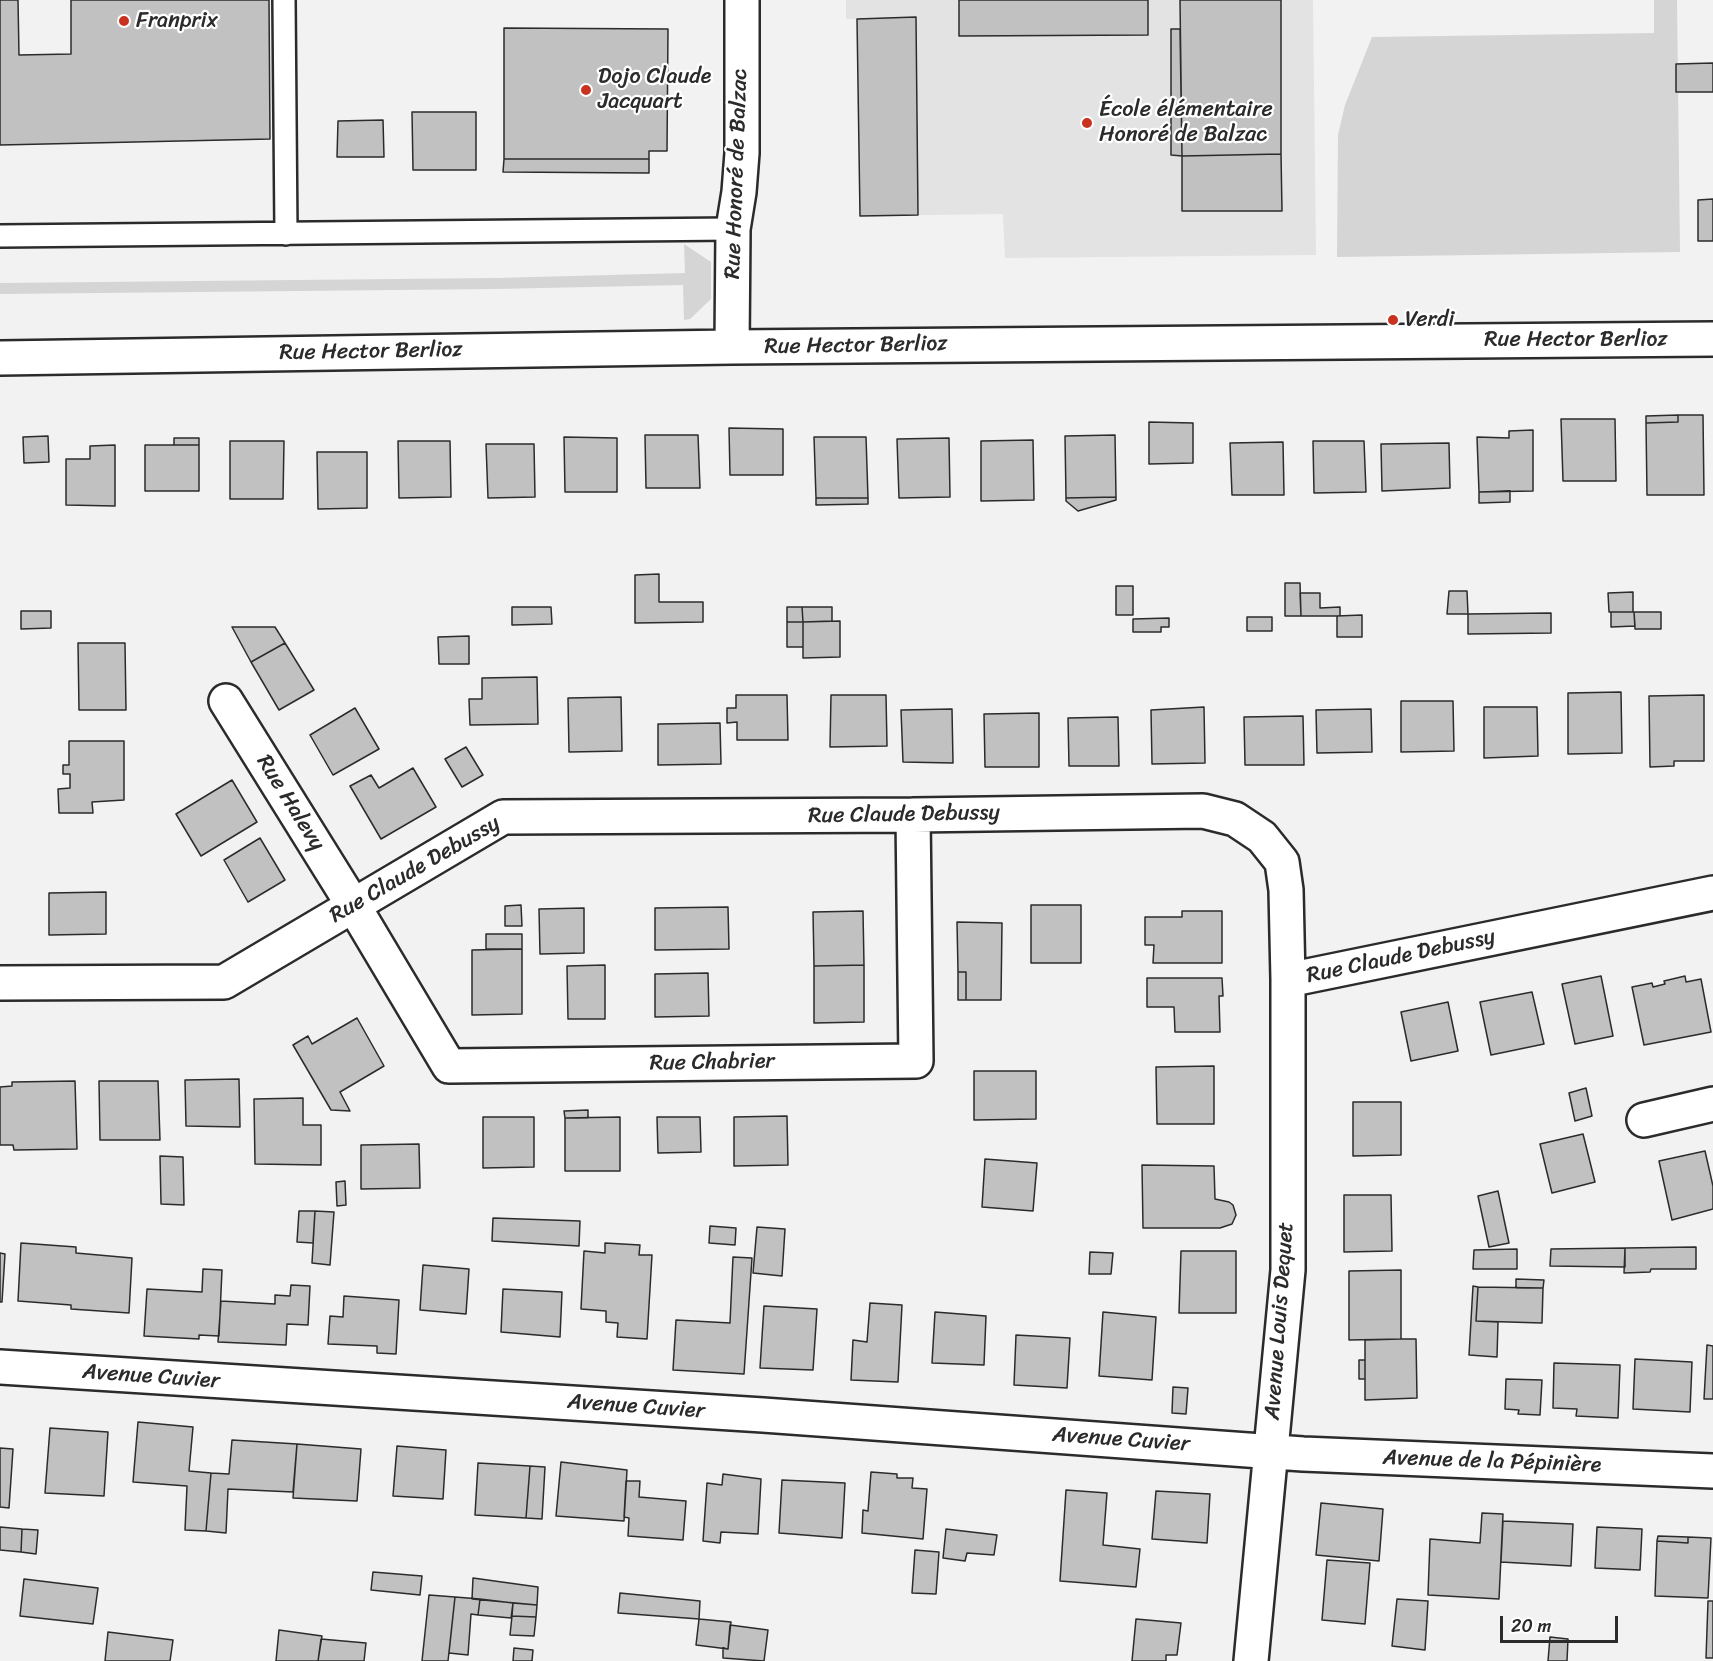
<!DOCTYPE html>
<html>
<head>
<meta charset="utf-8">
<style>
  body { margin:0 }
  #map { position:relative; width:1713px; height:1661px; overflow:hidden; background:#f2f2f2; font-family:Sriracha,sans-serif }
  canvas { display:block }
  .scale { position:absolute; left:1500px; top:1616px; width:118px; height:27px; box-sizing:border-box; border:3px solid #2b2b2b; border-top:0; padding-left:8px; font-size:18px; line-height:21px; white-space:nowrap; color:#2b2b2b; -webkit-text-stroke:4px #fff; paint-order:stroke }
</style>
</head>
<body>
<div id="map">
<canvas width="1713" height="1661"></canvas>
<div class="scale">20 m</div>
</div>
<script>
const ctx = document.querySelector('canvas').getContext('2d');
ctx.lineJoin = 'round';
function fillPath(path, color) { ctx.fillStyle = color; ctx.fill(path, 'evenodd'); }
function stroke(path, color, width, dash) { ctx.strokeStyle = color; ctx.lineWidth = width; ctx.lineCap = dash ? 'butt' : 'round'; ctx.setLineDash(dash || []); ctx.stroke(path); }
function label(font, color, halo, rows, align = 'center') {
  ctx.font = font + ' Sriracha,sans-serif'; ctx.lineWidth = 4.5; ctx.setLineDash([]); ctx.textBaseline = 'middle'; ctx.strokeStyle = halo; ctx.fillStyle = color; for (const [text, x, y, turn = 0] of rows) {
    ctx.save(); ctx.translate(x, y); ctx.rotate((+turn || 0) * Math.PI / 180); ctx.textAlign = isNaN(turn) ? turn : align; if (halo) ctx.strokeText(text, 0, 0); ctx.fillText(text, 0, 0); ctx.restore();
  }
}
const built = new Path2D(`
  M846,0h467l3,255 -311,3 -2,-44 -143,2 -3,-197h-11z`);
const green = new Path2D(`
  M1654,0h23l3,252 -343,5 1,-122 7,-30 27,-68 282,-4z
  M684,244l27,18v37l-21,20 -6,1 -1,-35 -188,4 -495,5v-11l496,-5 189,-5z`);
const building = new Path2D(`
  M0,0h18l1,55 52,-1v-54h198l1,139 -270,6z
  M959,0h189v35l-189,1z
  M1180,0h101v154l-99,2z
  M916,17l2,198 -58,1 -3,-197z
  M504,28l164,1 -1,122h-18v8h-145z
  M1171,29h9l2,127 -11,-1z
  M1713,63v29h-37v-28z
  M412,112h64v58h-63z
  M383,120l1,37h-47l1,-36z
  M1281,154l1,57h-100v-55z
  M504,159h145v14l-146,-1z
  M1713,199v42h-15v-41z
  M1678,415v7l-32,1v-7z
  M1678,415h25l1,80h-57l-1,-72 32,-1z
  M1561,419h54l1,62h-53z
  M1149,422l44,1v40l-44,1z
  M729,428l54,1v46h-53z
  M1533,430v61l-54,1 -2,-55 32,1v-7z
  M645,435h53l2,53h-54z
  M1115,435l1,62 -50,1 -1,-62z
  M48,436l1,26 -25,1 -1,-26z
  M564,437l53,1v54h-52z
  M814,437h52l2,61h-52z
  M174,438h25v7h-25z
  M949,438l1,59 -51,1 -2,-59z
  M1033,440l1,60 -53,1v-60z
  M230,441h54l-1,58h-53z
  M398,441h52l1,56 -52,1z
  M1313,441h51l2,51 -52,1z
  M1283,442l1,53h-52l-2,-52z
  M1449,443l1,45 -68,3 -1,-47z
  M486,444h48l1,53 -47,1z
  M115,445v61l-49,-1v-46h24v-13z
  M145,445h54v46h-54z
  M317,452h50v56l-49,1z
  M1510,491v11l-31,1v-11z
  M1116,497v3l-38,11 -12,-10v-3z
  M816,498h52v6l-52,1z
  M659,574v28h44v20l-68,1v-48z
  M1285,583h15l1,33h-16z
  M1116,586h17v29h-17z
  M1449,591h18l1,23h-21z
  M1633,592v20h-24l-1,-19z
  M1300,593h20v15l20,-1v9h-39z
  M512,607h39l1,17 -40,1z
  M787,607h15l1,15h-16z
  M802,607h30v14l-29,1z
  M21,611h30v17l-30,1z
  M1611,612h23l1,14 -24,1z
  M1634,612h27v17h-26z
  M1551,613v20l-83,1v-20z
  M1362,615v22h-25v-21z
  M1247,617h25v14h-25z
  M1169,618v9h-8v5h-28v-13z
  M840,621v36l-37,1v-36z
  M787,622h16v25h-16z
  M232,627h43l10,16 -34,19z
  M469,636v28h-30l-1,-27z
  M78,643h47l1,67h-47z
  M285,643l29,47 -35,20 -28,-48z
  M537,677l1,47 -68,1 -1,-26h13v-21z
  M1621,692l1,61 -54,1v-61z
  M736,695h51l1,45h-51v-18l-10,1v-15h9z
  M831,695h55l1,51 -57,1z
  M1704,695v66h-30v5l-24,1 -1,-71z
  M621,697l1,54 -53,1 -1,-54z
  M1401,701h52l1,50 -53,1z
  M1204,707l1,56 -53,1 -1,-54z
  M1484,707h53l1,49 -54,2z
  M355,708l24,41 -46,26 -23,-40z
  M952,709l1,54 -50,-1 -2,-52z
  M1371,709l1,43 -55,1 -1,-43z
  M1039,713v54h-54l-1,-53z
  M1303,716l1,49h-59l-1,-48z
  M1118,717l1,49h-50l-1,-48z
  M720,723l1,41 -63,1v-41z
  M69,741h55v59l-32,2 1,11h-34l-1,-24 12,-1v-14h-7v-9h6z
  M466,747l17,28 -21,12 -17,-28z
  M413,768l23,39 -55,32 -31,-53 21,-11 8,13z
  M232,780l25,42 -56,34 -25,-42z
  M260,838l25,42 -37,22 -24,-42z
  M106,892v42l-57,1v-42z
  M521,905l1,21h-17v-20z
  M1031,905h50v58h-50z
  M728,907l1,42 -74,1v-42z
  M584,908v45l-44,1 -1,-45z
  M863,911l1,54 -50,1 -1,-54z
  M1182,911h40v52h-69l1,-18h-9v-28h37z
  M957,922l45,1 -1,77h-35v-28h-8z
  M486,934h36v15h-36z
  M522,949v65l-50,1v-65z
  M605,965v54h-37l-1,-53z
  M864,965v57l-50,1v-57z
  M958,972h8v28h-8z
  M708,973l1,43 -54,1v-43z
  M1601,976l12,60 -38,8 -13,-60z
  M1685,976l1,6 15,-3 10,53 -67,13 -12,-58 20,-4 1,4 12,-3 -1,-3z
  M1147,978h75l1,18h-4l1,36h-45l-1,-25h-27z
  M1532,992l12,52 -53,11 -11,-53z
  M1448,1002l10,49 -47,10 -10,-49z
  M357,1018l27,48 -44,26 10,19 -19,-1 -38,-65 15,-9 4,8z
  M1214,1066v58h-57l-1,-57z
  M974,1071h62v48l-62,1z
  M239,1079l1,48 -54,-1 -1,-46z
  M75,1081l2,68 -63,1 -1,-5h-13v-58l12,-1v-4z
  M99,1081h59l2,59h-60z
  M1586,1088l6,28 -17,5 -6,-28z
  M303,1098v27h18v40l-66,-1 -1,-65z
  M1353,1102h48v53l-48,1z
  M588,1110v8h-23l-1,-7z
  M787,1116l1,49 -54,1v-49z
  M483,1117h51v50l-51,1z
  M620,1117v54h-55v-53z
  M657,1117h43l1,35 -43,1z
  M1583,1134l12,48 -43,11 -12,-49z
  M419,1144l1,44 -59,1v-44z
  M1705,1151l8,35v23l-41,11 -13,-59z
  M160,1156l23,1 1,48 -23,-1z
  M985,1159l52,4 -4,48 -51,-4z
  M1142,1165l72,1 1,33 14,3 4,3 3,10 -4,9 -12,4h-77z
  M345,1181l1,24 -9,1 -1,-24z
  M1498,1191l11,52 -20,4 -11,-51z
  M1344,1195h47l1,56 -48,1z
  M299,1211h16l-2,32 -16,-1z
  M315,1211l19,1 -4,53 -18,-2z
  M493,1218l87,3 -1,25 -87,-5z
  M710,1226l26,2 -1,17 -26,-2z
  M757,1227l28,2 -3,47 -29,-3z
  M21,1243l55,4v6l56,5 -3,55 -58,-4v-4l-53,-4z
  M605,1243l35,2 -1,10h13l-5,84 -30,-2 1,-14 -12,-1v-11l-25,-2 3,-58 21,2z
  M1696,1247v22h-45l-1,3 -26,1 1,-25z
  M1625,1248v19l-75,-1 1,-17z
  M1517,1249v20h-44l1,-19z
  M1181,1251h55v62h-57z
  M1090,1252l23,1 -2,21h-22z
  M0,1253l5,1 -3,48h-2z
  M733,1257l19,1 -8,116 -71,-4 3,-50 54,3z
  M423,1265l46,4 -3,45 -46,-4z
  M203,1269l19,1 -3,66 -20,-1v4l-55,-3 3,-47 55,3z
  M1401,1270v69l-52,1v-69z
  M1516,1279l28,1 -1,8h-27z
  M291,1285l19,1 -2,39 -21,-1 -1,21 -68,-3 3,-41 54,3v-9l15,1z
  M1473,1286l5,1 -2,34 22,1 -1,35 -28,-2z
  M1478,1287l65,1 -1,35 -66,-2z
  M503,1289l59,3 -2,45 -59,-5z
  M344,1296l55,4 -3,54 -19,-1v-7l-49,-2 2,-28 13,1z
  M870,1303l32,2 -4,77 -47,-2 2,-40 14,2z
  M764,1306l53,3 -4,61 -53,-2z
  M935,1312l51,4 -2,49 -52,-2z
  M1103,1312l53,5 -4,63 -53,-4z
  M1016,1335l54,3 -3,50 -53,-3z
  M1401,1339h15l1,59 -52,2v-60z
  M1707,1345l6,1v53h-9z
  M1635,1359l57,3 -2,50 -57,-3z
  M1359,1360h6v19h-6z
  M1554,1363l66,2 -2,53 -42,-2 1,-7 -24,-1z
  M1506,1379l36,1 -2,35 -22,-1 1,-4 -14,-1z
  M1173,1387l15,1 -2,26 -14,-1z
  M138,1422l55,5 -4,44 22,2 -5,58 -21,-1 2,-44 -54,-4z
  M50,1428l58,4 -4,64 -59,-3z
  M232,1440l65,4 -4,48 -65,-3 -2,44 -20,-2 5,-58 18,1z
  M297,1444l64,5 -4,52 -64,-3z
  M397,1446l49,4 -3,49 -50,-3z
  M0,1448l13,1 -4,59 -9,-1z
  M561,1462l66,8 -3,51 -68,-5z
  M478,1463l52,3 -4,52 -51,-3z
  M530,1466l15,1 -3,52 -16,-1z
  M871,1472l26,2v4h16l-1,10 15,1 -4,50 -61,-6 1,-23 5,1z
  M723,1474l38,5 -3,55 -37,-2 -1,11 -17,-2 4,-58 15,2z
  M782,1480l63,3 -3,55 -63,-5z
  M626,1481h14l-1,16 47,4 -3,39 -55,-4 1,-18 -5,-1z
  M1066,1490l41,3 -4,52 37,4 -4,38 -76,-6z
  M1156,1491l54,3 -3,49 -55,-4z
  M1321,1503l62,6 -4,52 -63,-6z
  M1482,1513l21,1 -4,85 -71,-4 2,-56 50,4z
  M1503,1521l70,3 -2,42 -70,-4z
  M0,1527l22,2 -1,23 -21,-2z
  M1597,1527l45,2 -2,41 -45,-2z
  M22,1529l16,1 -2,24 -15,-2z
  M946,1529l51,6 -3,20 -27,-2 -2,8 -22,-3z
  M1658,1536l30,1v6l-31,-2z
  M1688,1537l23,1 -3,60 -53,-2 2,-55 31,2z
  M915,1550l24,2 -3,42 -24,-1z
  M1327,1560l43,3 -5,61 -43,-4z
  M373,1572l49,4 -2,19 -49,-5z
  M473,1578l65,9 -1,18 -65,-6z
  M24,1579l74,9 -5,36 -73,-8z
  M620,1593l80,8 -1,18 -81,-6z
  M429,1595l26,2 -7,64h-26z
  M455,1597l25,2 -2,16 -7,-1 -3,41 -19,-2z
  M480,1599l33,4 -2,15 -33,-3z
  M1397,1599l31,2 -3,49 -33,-4z
  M1708,1601h5v57h-7z
  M513,1603l24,2 -1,12 -24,-1z
  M512,1616l24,1 -2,19 -24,-1z
  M699,1619l32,3 -3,27 -32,-4z
  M1136,1619l45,4 -4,32h-11v6h-34z
  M730,1625l38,5 -4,31 -41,-3v-10l5,1z
  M279,1630l43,6 -4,25h-42z
  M108,1632l65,8 -3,21h-65z
  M1550,1637l18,2 -1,22h-19z
  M321,1639l45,4 -2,18h-46z
  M514,1648l19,2 -1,11h-19z`);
const service = new Path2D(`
  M284,0l2,234
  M0,236l733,-7`);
const minor = new Path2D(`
  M732,347l1,-118 6,-37 3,-39v-153
  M0,358l732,-11 981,-8
  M226,701l127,204 96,161 467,-5 -3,-246
  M0,983l224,-1 279,-165 410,-2 290,-4 32,8 27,18 20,25 4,28 2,90 425,-87
  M1644,1120l69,-16
  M0,1367l763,48 540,39 410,17
  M1251,1661l37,-391v-290`);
const markers = [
  [124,21,6,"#c8321e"],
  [586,90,6,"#c8321e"],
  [1087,123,6,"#c8321e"],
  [1393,320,6,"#c8321e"]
];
const poiNames = [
  ["Franprix",136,21],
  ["Dojo Claude",598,77],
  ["Jacquart",598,102],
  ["École élémentaire",1099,110],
  ["Honoré de Balzac",1099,135],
  ["Verdi",1405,320]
];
const streetNames = [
  ["Rue Honoré de Balzac",737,174,-88],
  ["Rue Hector Berlioz",1576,340],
  ["Rue Hector Berlioz",856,346,-1],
  ["Rue Hector Berlioz",371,352,-1],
  ["Rue Halevy",290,803,58],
  ["Rue Claude Debussy",904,815,-1],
  ["Rue Claude Debussy",415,870,-30],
  ["Rue Claude Debussy",1401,957,-12],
  ["Rue Chabrier",712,1063,-1],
  ["Avenue Louis Dequet",1280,1321,-86],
  ["Avenue Cuvier",151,1377,4],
  ["Avenue Cuvier",636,1407,4],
  ["Avenue Cuvier",1121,1440,4],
  ["Avenue de la Pépinière",1492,1462,2]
];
fillPath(built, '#e3e3e3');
fillPath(green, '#d5d5d5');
fillPath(building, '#c1c1c1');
stroke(building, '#2b2b2b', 1.5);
stroke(service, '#2b2b2b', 26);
stroke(minor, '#2b2b2b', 38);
stroke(service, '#fff', 21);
stroke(minor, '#fff', 33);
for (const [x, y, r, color] of markers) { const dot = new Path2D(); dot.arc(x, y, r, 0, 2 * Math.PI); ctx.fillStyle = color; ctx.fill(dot); stroke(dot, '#fff', 2); }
label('22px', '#2b2b2b', '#fff', poiNames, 'left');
label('22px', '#2b2b2b', '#fff', streetNames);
</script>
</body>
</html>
